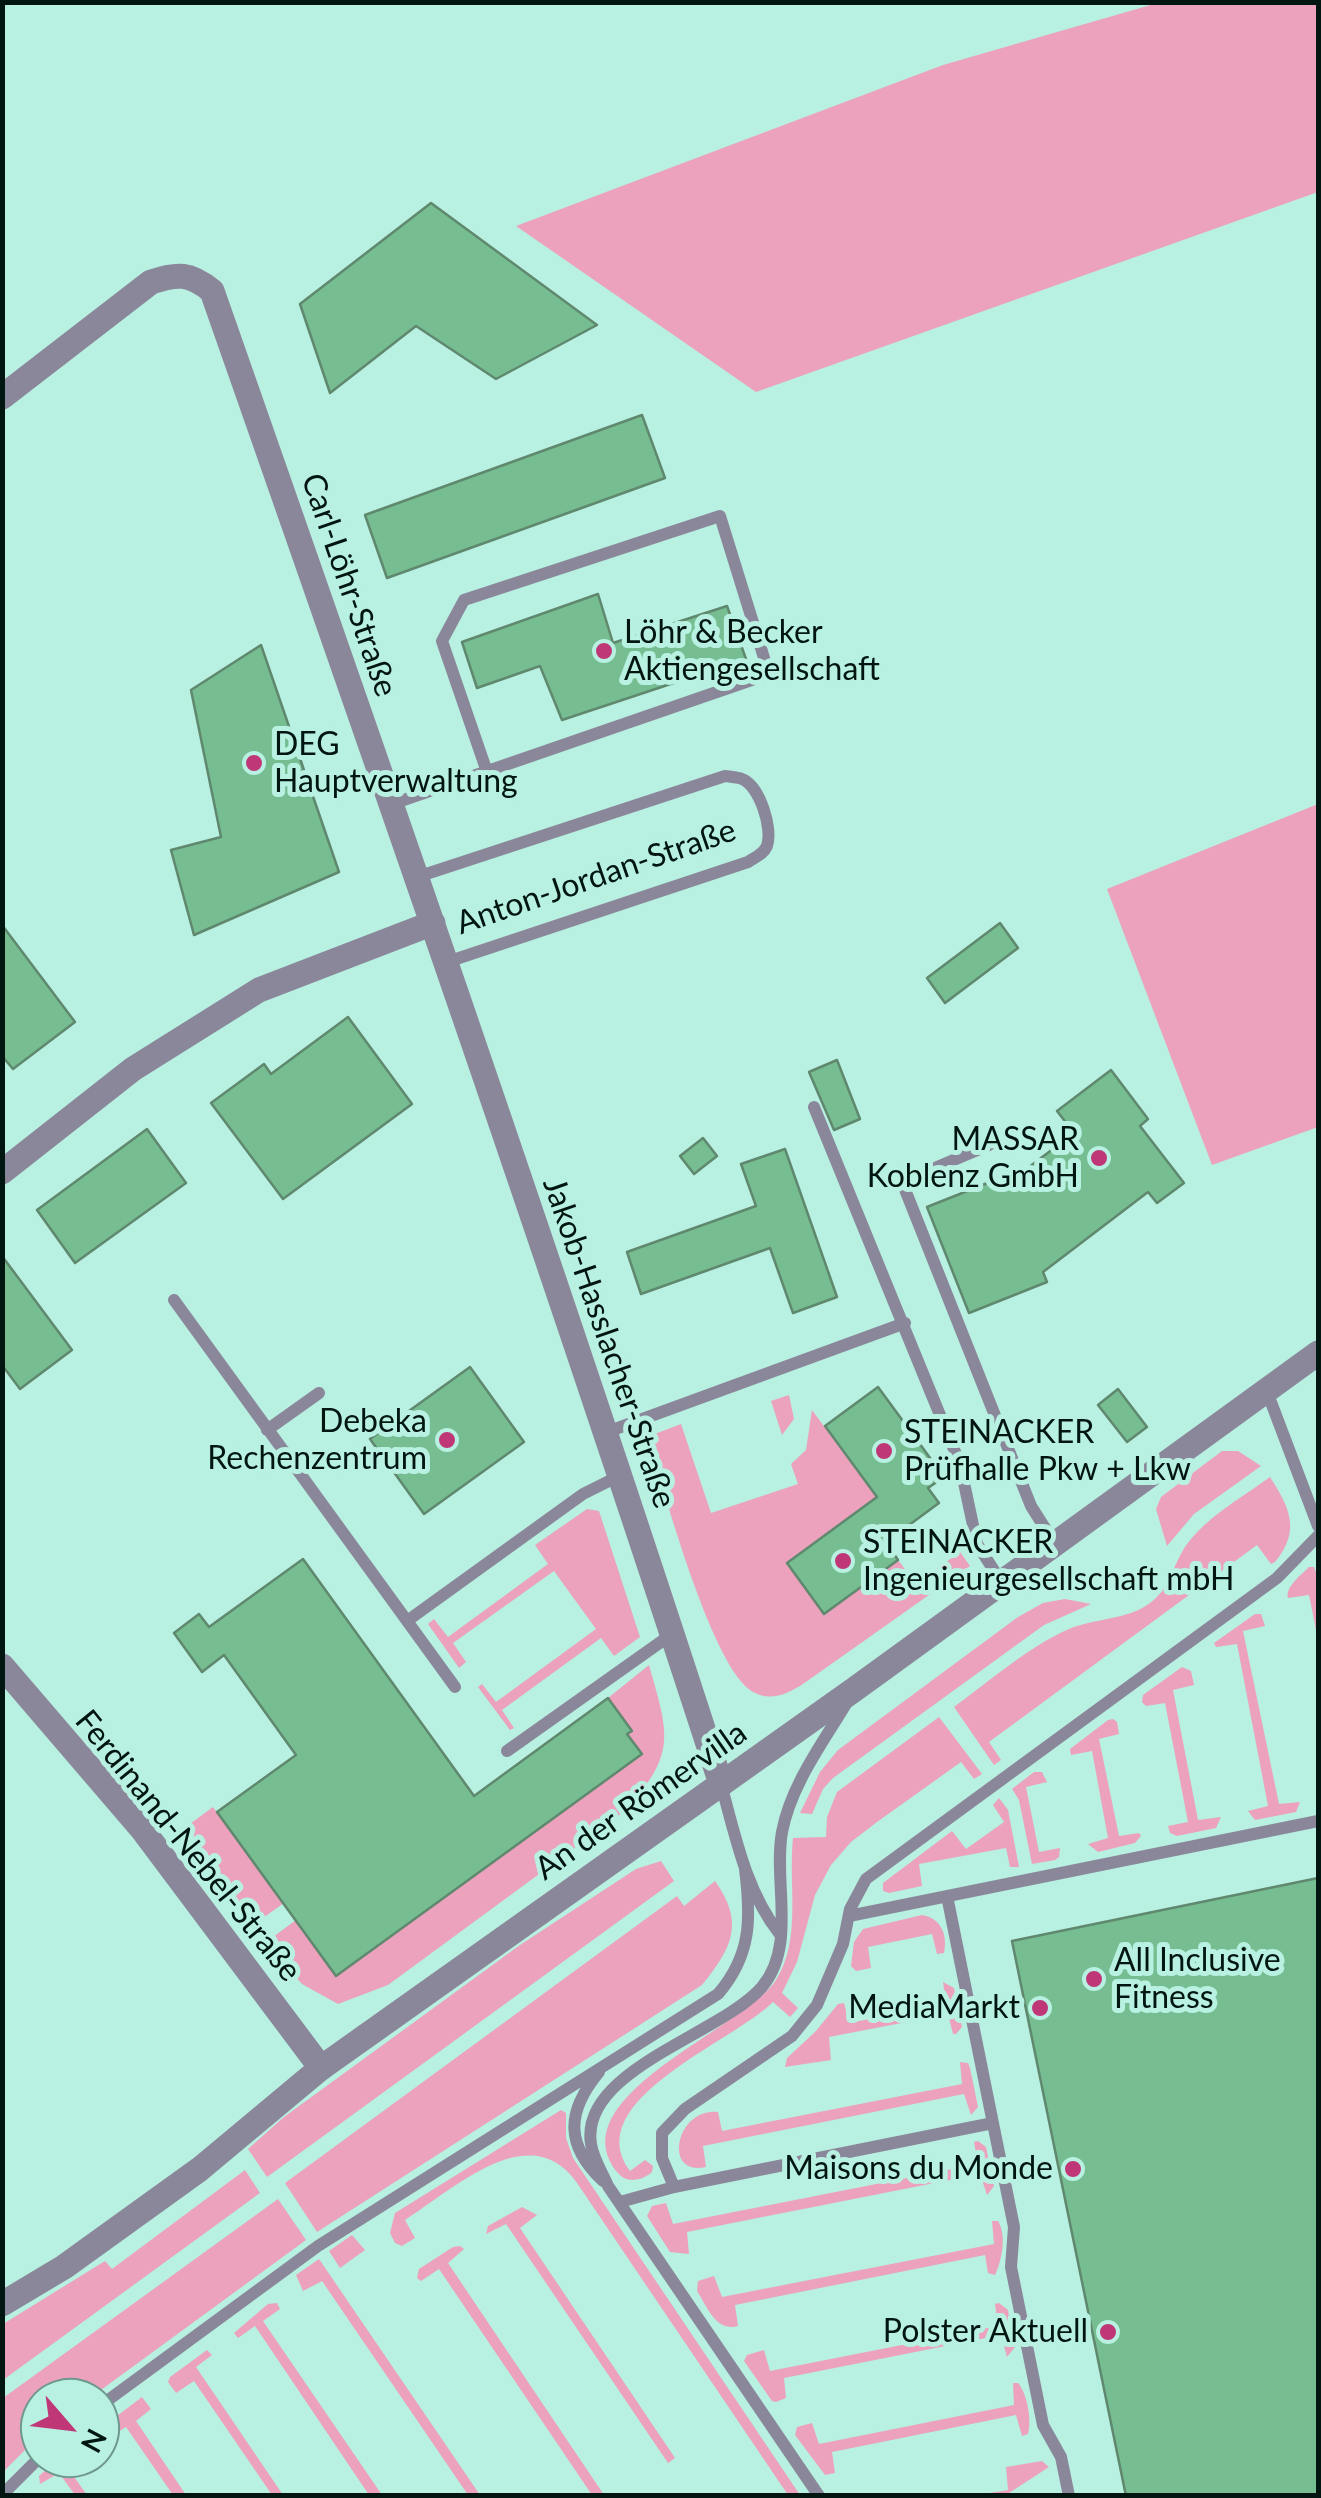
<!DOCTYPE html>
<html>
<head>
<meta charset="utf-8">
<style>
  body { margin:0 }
  #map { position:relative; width:1321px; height:2498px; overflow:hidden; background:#b8f0e1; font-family:Lato,sans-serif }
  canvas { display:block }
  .frame { position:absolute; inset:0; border:5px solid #011511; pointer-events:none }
  .north { position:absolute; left:20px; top:2378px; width:100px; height:100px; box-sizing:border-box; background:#b8f0e1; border:2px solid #6f988e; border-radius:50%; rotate:118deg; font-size:28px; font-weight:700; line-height:40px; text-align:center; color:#011511 }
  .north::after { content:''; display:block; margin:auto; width:35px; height:45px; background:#bf3777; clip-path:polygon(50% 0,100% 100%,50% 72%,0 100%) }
</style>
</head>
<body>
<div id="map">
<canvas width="1321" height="2498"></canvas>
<div class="frame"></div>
<div class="north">N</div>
</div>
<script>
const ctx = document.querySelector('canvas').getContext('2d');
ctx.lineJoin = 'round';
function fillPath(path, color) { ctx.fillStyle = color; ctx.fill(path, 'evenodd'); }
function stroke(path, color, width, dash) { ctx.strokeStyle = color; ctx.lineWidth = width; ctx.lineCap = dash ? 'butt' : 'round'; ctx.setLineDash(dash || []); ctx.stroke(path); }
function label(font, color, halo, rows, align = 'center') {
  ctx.font = font + ' Lato,sans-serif'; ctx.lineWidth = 10; ctx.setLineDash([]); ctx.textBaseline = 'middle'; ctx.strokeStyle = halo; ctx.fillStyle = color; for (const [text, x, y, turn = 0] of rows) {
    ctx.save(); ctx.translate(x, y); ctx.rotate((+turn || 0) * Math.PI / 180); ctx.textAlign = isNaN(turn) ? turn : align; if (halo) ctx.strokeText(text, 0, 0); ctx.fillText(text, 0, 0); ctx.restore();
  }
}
const green = new Path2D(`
  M1161,2l157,1v189l-562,200 -240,-166 427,-161z
  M1318,804v323l-106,38 -105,-276z
  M789,1395l5,24 -12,16 -11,-34z
  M812,1410l78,106 -29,-7 -74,54 37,51 74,-54 18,24 44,-32 10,14 -167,118c-16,10 -32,18 -50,8 -42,-24 -89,-204 -106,-255l34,-13 30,89 87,-29 -7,-20 15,-14z
  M1222,1451h16l23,15 -67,48 -27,32 -11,-37 5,-12z
  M1270,1477c20,31 31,54 5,85l-4,2 -14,-19 -268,197 12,18 -7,5 -40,-58c37,-27 74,-60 115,-78 26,-11 59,-9 81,-26 21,-15 24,-45 41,-64 21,-25 53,-43 79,-62z
  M587,1509l12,2 41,126 -26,19 -13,-18 -99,72 12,18 -4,2 -32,-43 4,-3 14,18 100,-73 -42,-58 -101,72 13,19 -7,6 -31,-44 6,-5 14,18 100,-73 -13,-19z
  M1309,1567h5l4,10v63l-9,-45 -21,3c-3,-11 13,-23 21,-31z
  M1065,1599l26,5 -47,21 -211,153 -10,11 -11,25 -12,-1 20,-41 18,-22 180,-133 25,-14z
  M1255,1614h6l4,12 -22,5 36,173 21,-2 -4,10 -41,8 -7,-9 20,-5 -31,-162 -21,3 -2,-4z
  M649,1665c20,71 28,88 -24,146l-237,174 -50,19 -36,-20 -37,-41 31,-23 41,56 304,-222 -14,-20 4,-3 -23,-33z
  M1182,1667l9,4 3,14 -21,5 25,130 23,-3 -5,11 -39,8 -7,-3 -2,-7 20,-4 -23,-119 -19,3 -4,-4 1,-7z
  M939,1717l43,57 -8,5 -13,-17 -84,60 -26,20 -20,23 -16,30 -18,67 -15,31 16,15 -8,9 -17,-15c-40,40 -195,99 -143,169l15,-11 8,6 -1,6c-9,8 -24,12 -33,2 -65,-76 126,-145 157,-194 26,-41 12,-95 17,-142l33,-1 1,-20 10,-25z
  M1113,1719l4,3 2,12 -20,5 20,97 20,-3 2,3 -6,7 -37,9 -10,-8 20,-6 -16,-87 -21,4 -1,-6 38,-29z
  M1034,1772h8l5,10 -21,5 13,65 21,-4 -1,9 -4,3 -23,4 -13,-64 -7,-11z
  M999,1798l9,12 11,57h-9l-4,-19 -87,16 3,22 -33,7 -6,-2v-8l69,-52 14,18 38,-27 -11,-17z
  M213,1807l71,96 -34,24 -71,-95z
  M661,1861l13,20 -407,296 -19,-28 36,-32 236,-172 116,-76z
  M715,1881c30,42 17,67 -13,104l-385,247 -32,-49 392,-287 7,10z
  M922,1915c19,3 26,20 22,38l-7,1 -5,-20 -64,13 3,21 -15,3 -5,-5 3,-24 9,-13z
  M943,1982l11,6 8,39 -6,7h-3l-5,-20 -119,23 2,23 -46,7 2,-9 28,-26 23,-28 6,-1 5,20 97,-19z
  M960,2062l8,1 2,5 8,39 -7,8 -7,-21 -261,52 3,21c-44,10 -30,-60 12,-55l4,19 240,-47z
  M561,2110l5,3v25l7,20 227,337h-12l-211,-312c-47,-67 -123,6 -172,37l10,18 -13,8 -7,-3 -5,-10 5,-20z
  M978,2141l8,6 8,39 -7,9 -7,-21 -293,58 2,22 -19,-2 -23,-36 5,-10 14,-3 7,21 305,-60 -4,-22z
  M245,2170l15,23 -257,187v-56l102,-63 7,8z
  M278,2199l28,41 -216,158h-50v37l-37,37v-74z
  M522,2207l15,8 -17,13 155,230 -7,5 -162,-239 -20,10 2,-8z
  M992,2221h6c9,14 4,39 -3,54l-7,-2 -3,-18 -250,50 3,21c-22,6 -30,-18 -41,-35l1,-10 16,-5 8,21 272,-53z
  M352,2235l13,15 -25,18 -11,-17z
  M460,2246l4,3 -16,14 156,232h-12l-153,-226 -18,12 -4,-3 2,-9 34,-22z
  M319,2259l161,236h-12l-146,-214 -19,10 -7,-16z
  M277,2303l3,6 -17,12 119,174h-13l-114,-169 -17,12 -4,-5 34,-29z
  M999,2303l9,7 7,37 -8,10 -6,-22 -217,43 2,20 -10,4 -4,-1 -28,-40 3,-6 17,-5 6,21 228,-45 -3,-22z
  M207,2350l5,5 -16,12 87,128h-11l-78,-114 -18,12 -8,-11 2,-5z
  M1013,2383h5c9,10 14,37 10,51l-6,2 -6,-21 -184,37 3,21 -10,2 -30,-40 2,-8 15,-4 7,21 195,-39z
  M142,2397l9,12 -15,12 50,74h-13l-47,-68 -18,11 -5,-7 2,-6z
  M59,2458h21l-13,9 20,28h-12l-16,-22 -19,11 -1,-8z
  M1042,2461l7,6 -43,28h-28l30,-5 -2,-23z`);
const building = new Path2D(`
  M431,203l166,122 -101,54 -80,-53 -86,67 -30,-89z
  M642,415l23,63 -278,100 -22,-63z
  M598,594l15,49 114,-37 19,53 -184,61 -22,-54 -63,22 -15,-46z
  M261,645l78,227 -145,63 -23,-85 50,-13 -30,-147z
  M1000,923l18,25 -73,55 -18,-25z
  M2,925l73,97 -62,47 -11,-13z
  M348,1017l64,87 -129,95 -72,-96 53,-39 7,10z
  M837,1060l23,59 -26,11 -25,-58z
  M1111,1070l37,49 -8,7 44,57 -27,20 -9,-11 -105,80 4,10 -78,31 -42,-106 78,-31 3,7 66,-50 -17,-22z
  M147,1129l39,54 -111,80 -38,-53z
  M703,1138l14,18 -23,18 -14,-18z
  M785,1149l52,148 -44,16 -23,-65 -129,46 -14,-42 129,-46 -15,-42z
  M2,1256l70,94 -52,39 -18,-24z
  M470,1367l54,75 -100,72 -54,-75z
  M878,1387l66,90 -16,11 11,15 -53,39 12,18 -74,54 -37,-51 90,-66 -52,-71z
  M1118,1389l29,38 -20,15 -29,-37z
  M303,1559l171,237 134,-98 24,33 -5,3 15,20 -306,222 -119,-164 79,-57 -72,-100 -22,17 -28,-39 25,-19 10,13z
  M1318,1878v618h-192l-114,-555z`);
const service = new Path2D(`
  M392,804l377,-130 -49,-158 -256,84 -22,41 44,128
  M417,877l308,-101c6,1 12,1 17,3 18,7 31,50 25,67 -4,9 -12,11 -19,16l-304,101
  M814,1107l146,357 17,80 25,39
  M989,1145l-87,37 129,324 24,38
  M174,1300l281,387
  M1266,1389l52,137
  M267,1430l52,-37
  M607,1432l298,-109
  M407,1621l176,-127 38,-19
  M507,1751l165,-117
  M721,1784c14,51 25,107 58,149
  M947,1896l67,331 -3,40 32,158 18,32 8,39
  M849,1916l469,-95
  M599,2072c-33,40 -34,73 4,109
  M674,2187l-12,-29v-25l23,-24 107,-73 25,-31 26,-61 7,-35 16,-30 411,-301 41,-42
  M620,2202l54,-15 319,-64
  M100,2406l218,-160 400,-252c34,-39 33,-77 27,-125
  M2,2495l38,-38
  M819,2496l-211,-310c-6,-14 -15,-28 -17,-42 -12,-74 131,-110 171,-157 35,-42 11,-105 20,-155 9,-47 40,-88 64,-128`);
const minor = new Path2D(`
  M2,397l149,-115c27,-9 39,-9 61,9 174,496 347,993 509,1493
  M2,1172l131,-103 126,-79 174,-67
  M2,2304l62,-37 136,-98 121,-101`);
const tertiary = new Path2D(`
  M2,1666l140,163 179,239 534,-379 463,-336`);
const markers = [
  [604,651,10,"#bf3777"],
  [254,763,10,"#bf3777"],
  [1099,1158,10,"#bf3777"],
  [447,1440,10,"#bf3777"],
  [884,1451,10,"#bf3777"],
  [843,1561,10,"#bf3777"],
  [1094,1979,10,"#bf3777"],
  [1040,2008,10,"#bf3777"],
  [1073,2169,10,"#bf3777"],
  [1108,2332,10,"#bf3777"]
];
const streetNames = [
  ["Carl-Löhr-Straße",349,585,71],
  ["Anton-Jordan-Straße",596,877,-19],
  ["Jakob-Hasslacher-Straße",609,1343,71],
  ["An der Römervilla",641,1801,-35],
  ["Ferdinand-Nebel-Straße",188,1846,51]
];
const poiNames = [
  ["Löhr & Becker",624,633],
  ["Aktiengesellschaft",624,670],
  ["DEG",274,745],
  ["Hauptverwaltung",274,782],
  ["MASSAR",1079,1140,"right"],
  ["Koblenz GmbH",1079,1177,"right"],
  ["Debeka",427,1422,"right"],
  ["Rechenzentrum",427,1459,"right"],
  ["STEINACKER",904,1433],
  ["Prüfhalle Pkw + Lkw",904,1470],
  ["STEINACKER",863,1543],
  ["Ingenieurgesellschaft mbH",863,1580],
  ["All Inclusive",1114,1961],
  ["Fitness",1114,1998],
  ["MediaMarkt",1020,2008,"right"],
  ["Maisons du Monde",1053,2169,"right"],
  ["Polster Aktuell",1088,2332,"right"]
];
fillPath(green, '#eca2bd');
fillPath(building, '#76be92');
stroke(building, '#5f886e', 2.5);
stroke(service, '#8b879a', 12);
stroke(minor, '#8b879a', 25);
stroke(tertiary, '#8b879a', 25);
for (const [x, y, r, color] of markers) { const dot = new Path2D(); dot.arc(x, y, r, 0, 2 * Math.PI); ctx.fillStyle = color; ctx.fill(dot); stroke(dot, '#b8f0e1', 4); }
label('32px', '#011511', '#b8f0e1', streetNames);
label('32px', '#011511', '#b8f0e1', poiNames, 'left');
</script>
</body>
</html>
